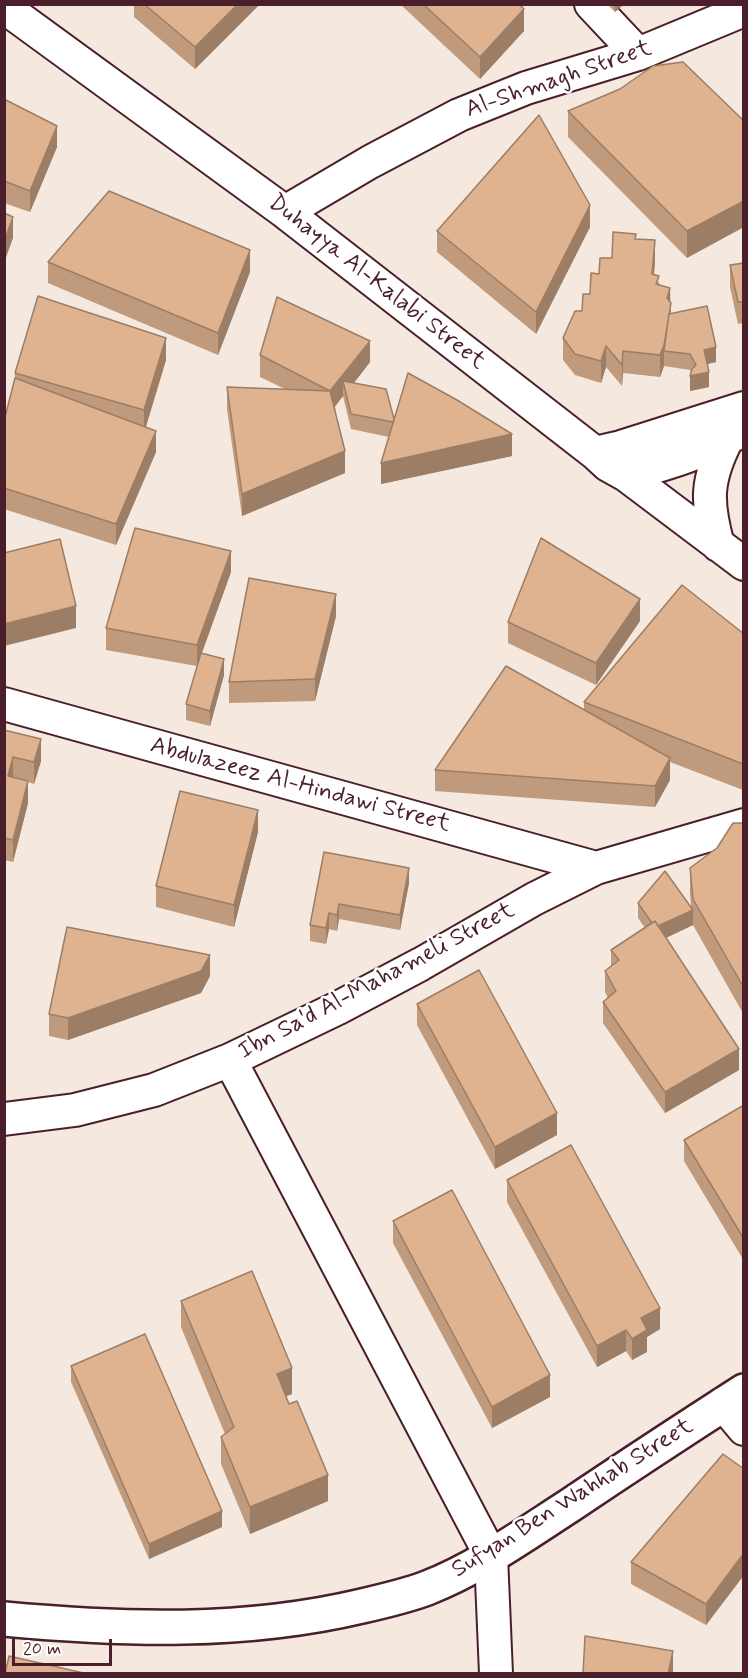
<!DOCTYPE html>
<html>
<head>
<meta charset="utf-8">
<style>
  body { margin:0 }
  #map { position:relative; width:748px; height:1678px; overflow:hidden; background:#f5e8de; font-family:Mynerve,sans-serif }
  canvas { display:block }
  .frame { position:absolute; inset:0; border:6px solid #4a1f2b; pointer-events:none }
  .scale { position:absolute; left:12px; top:1639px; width:100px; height:27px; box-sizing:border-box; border:3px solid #4a1f2b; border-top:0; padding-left:8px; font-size:18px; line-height:21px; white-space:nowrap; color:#4a1f2b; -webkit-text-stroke:4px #fff; paint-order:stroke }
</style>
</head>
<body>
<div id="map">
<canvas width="748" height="1678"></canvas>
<div class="frame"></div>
<div class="scale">20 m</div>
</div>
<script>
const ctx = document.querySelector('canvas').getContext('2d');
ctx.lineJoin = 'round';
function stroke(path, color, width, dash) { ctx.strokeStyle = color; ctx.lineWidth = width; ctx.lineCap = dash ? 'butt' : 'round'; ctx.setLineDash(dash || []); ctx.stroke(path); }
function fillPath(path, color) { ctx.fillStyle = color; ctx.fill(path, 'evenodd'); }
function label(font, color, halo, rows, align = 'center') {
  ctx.font = font + ' Mynerve,sans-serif'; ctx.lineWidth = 5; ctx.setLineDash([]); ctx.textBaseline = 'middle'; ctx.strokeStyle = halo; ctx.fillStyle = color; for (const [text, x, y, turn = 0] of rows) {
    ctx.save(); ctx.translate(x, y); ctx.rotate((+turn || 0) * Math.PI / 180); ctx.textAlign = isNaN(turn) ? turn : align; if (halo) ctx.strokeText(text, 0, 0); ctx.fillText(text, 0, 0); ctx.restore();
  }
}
const street = new Path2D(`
  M591,4l47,50
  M4,7l281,205 310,241 13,12 18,10 118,89
  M285,212l85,-50 89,-47 67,-27 112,-34 106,-44
  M595,453l26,-6 123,-39
  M626,475c40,-11 82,-23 118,-46
  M718,545c-12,-43 -12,-65 9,-106
  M4,704l592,164
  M230,1060l261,496 5,118
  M4,1119l71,-9 79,-20 76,-30 108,-52 83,-44 113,-65 62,-31 148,-43
  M723,1404l21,25`);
const secondary = new Path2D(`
  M4,1619c120,11 240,15 358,-13 22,-5 44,-10 65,-18 51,-20 97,-53 142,-82 58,-39 116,-77 175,-115`);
const wall = new Path2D(`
  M134,4h126l-65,65 -61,-52z
  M400,4h119l5,27 -44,48z
  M607,4h17l-9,8z
  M4,99l53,48 -27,65 -26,-9z
  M568,111l176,10 -57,137 -119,-121z
  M590,227l-54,107 -99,-82v-21z
  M636,239l19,23 -1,12 16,28 1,12 45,48 -9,2 2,23 -19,4 1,-20 -1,-1 -26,-4 -4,11 -37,-4 -1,13 -16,-19 -5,16 -26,-8 -12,-15v-22l19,-27 8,-17 22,-36z
  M48,262l202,10 -32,83 -170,-72z
  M744,263v60l-6,1 -8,-37v-22z
  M260,355l110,7 -16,21 40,36 118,37 -131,28 8,-47 -38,-8 -8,-33 -8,11 10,66 -103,43 -15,-107v-22l58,2 -25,-12z
  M166,360l-20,67 10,25 -40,93 -112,-36v-88l11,-41v-7z
  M231,572l-29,81 22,22 -14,51 -24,-6v-16l11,-38 -91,-16v-22z
  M336,616l-21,85 -86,2v-21z
  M640,621l-44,64 -88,-42v-21z
  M744,634l-1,156 -73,-28v18l-15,27 -220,-16v-21l149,-60v-8z
  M4,730l37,31 -7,23 -6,-2v21l-15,59 -9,-2z
  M744,823v192l-51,-90 -27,13 73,132 -74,43 -62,-90v-21l5,-4 -3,-6v-21l6,-5v-16l34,-22 -7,-10v-15l53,3 -1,-12v-26l27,-20z
  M258,832l-24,95 -78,-20v-21z
  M324,852l85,31 -9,47 -61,-11 -2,12 -8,-2 -3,15 -16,-3v-16z
  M210,976l-9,17 -133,47 -19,-4v-22z
  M417,1004l140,131 -62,34 -78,-144z
  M744,1105v156l-60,-100v-21z
  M507,1180l153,149 -13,8v15l-15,8 -6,-9 -29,16 -90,-165z
  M393,1221l157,176 -58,31 -99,-185z
  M181,1301l111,93 -6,2 42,105 -78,33 -29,-70v-27l4,-3 -44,-107z
  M71,1366l151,161 -73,32 -78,-177z
  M744,1469v106l-38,50 -75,-41v-22z`);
const shadedWall = new Path2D(`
  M238,4h22l-65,65v-22z
  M615,4h9l-9,8z
  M524,9v22l-44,48v-22z
  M57,126v21l-27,65v-21z
  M744,201v26l-57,31v-27z
  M590,205v22l-54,107v-22z
  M13,217v21l-9,25v-21z
  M655,240v22l-3,33v-21z
  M250,250v22l-32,83v-22z
  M670,288l1,36 -7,27v15l-4,11v-22l7,-57z
  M166,338v22l-22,72v-22z
  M370,341v21l-24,31 -3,-12v15l-13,16v-21z
  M606,346v21l-5,16v-22z
  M716,347v15l-12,3v-15z
  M623,351v22l-1,13v-21z
  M709,372v15l-19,4v-15z
  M156,431v21l-40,93v-21z
  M512,434v22l-131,28v-21z
  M345,451v22l-103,43v-22z
  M231,551v21l-34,94v-21z
  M336,594v22l-21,85v-22z
  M640,599v22l-44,64v-22z
  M76,606v22l-72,18v-22z
  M224,659v16l-14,51v-15z
  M41,739v22l-7,23v-22z
  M13,757v21l-5,-2z
  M670,758v22l-15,27v-21z
  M744,763v26l-1,1v-26z
  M28,781v22l-15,59v-22z
  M258,810v22l-24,95v-22z
  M409,868v15l-9,47v-15z
  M339,904v15l-2,12v-16z
  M693,910v15l-38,18v-16z
  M329,913v16l-3,15v-16z
  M210,955v21l-9,17 -133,47v-22z
  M739,1049v21l-74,43v-21z
  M557,1113v22l-62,34v-22z
  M660,1308v21l-13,8v15l-15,8v-21l9,-21z
  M626,1330v21l-29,16v-21z
  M292,1368v26l-15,6v-26z
  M550,1375v22l-58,31v-21z
  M328,1475v26l-78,33v-27z
  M222,1511v16l-73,32v-15z
  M744,1553v22l-38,50v-21z
  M673,1651v22l-5,1z`);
const building = new Path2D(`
  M144,4h94l-43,43z
  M423,4h96l5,5 -44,48z
  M683,62l61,59v80l-57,30 -119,-120 52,-22 33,-23z
  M4,99l53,27 -27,65 -26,-10z
  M539,115l51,90 -54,107 -99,-81z
  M109,191l141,59 -32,83 -170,-71z
  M4,213l9,4 -9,25z
  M613,232l23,2 -1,5 20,1 -3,34 7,2 -3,8 14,4 -3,10 4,5 -7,42 -4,10 -37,-4 -1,14 -16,-19 -5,15 -26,-7 -12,-16 12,-27h7l1,-17h7l1,-21 8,1 1,-16h12z
  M744,263v39h-6l-8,-37z
  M38,296l128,42 -22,72 -129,-37z
  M277,297l93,44 -40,50 -70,-36z
  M707,306l9,41 -12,3 5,22 -19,4 2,-7 4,-4 -6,-11 -26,-3 5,-37z
  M408,373l49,27 55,34 -131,29z
  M15,378l141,53 -40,93 -112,-36v-67z
  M343,381l43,8 8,30 -1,3 -42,-8z
  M227,387l103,4 15,60 -103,43z
  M135,528l96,23 -34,94 -91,-17z
  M541,538l99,61 -44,64 -88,-41z
  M60,539l16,67 -72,18v-71z
  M249,578l87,16 -21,85 -86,3z
  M682,585l62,49 -1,130 -159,-62z
  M201,653l23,6 -14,52 -24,-7z
  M506,666l164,92 -15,28 -220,-16z
  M4,730l37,9 -7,23 -21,-5 -5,19 20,5 -15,59 -9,-2z
  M180,791l78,19 -24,95 -78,-19z
  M733,823h11v165l-51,-89 -3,-31 27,-20z
  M324,852l85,16 -9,47 -61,-11 -2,11 -8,-2 -3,15 -16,-3z
  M665,871l28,39 -35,16 -3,-5 -3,2 -14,-20z
  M655,921l84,128 -74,43 -62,-90 13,-11 -11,-20 14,-11 -8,-10z
  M67,927l143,28 -9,16 -133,47 -19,-4z
  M479,970l78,143 -62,34 -78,-143z
  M744,1105v134l-60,-99z
  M571,1145l89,163 -19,10 6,12 -15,9 -6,-9 -29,16 -90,-166z
  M452,1190l98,185 -58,32 -99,-186z
  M252,1271l40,97 -15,6 12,30 8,-3 31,74 -78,32 -29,-70 13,-10 -53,-126z
  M145,1334l77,177 -73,33 -78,-178z
  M723,1454l21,15v84l-38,51 -75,-42z
  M585,1636l88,15 -5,23h-85z
  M9,1656l79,18h-83z`);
const streetNames = [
  ["Al-Shmagh Street",559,80,-19],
  ["Duhayya Al-Kalabi Street",376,283,38],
  ["Abdulazeez Al-Hindawi Street",300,786,15],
  ["Ibn Sa'd Al-Mahameli Street",377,982,-28],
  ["Sufyan Ben Wahhab Street",573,1499,-32]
];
stroke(street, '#4a1f2b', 36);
stroke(secondary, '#4a1f2b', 38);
stroke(street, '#fff', 32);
stroke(secondary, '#fff', 33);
fillPath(wall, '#c09a7c');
fillPath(shadedWall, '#9c7d65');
fillPath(building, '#dfb390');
stroke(building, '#9c7d65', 1.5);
label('24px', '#4a1f2b', '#fff', streetNames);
</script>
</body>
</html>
